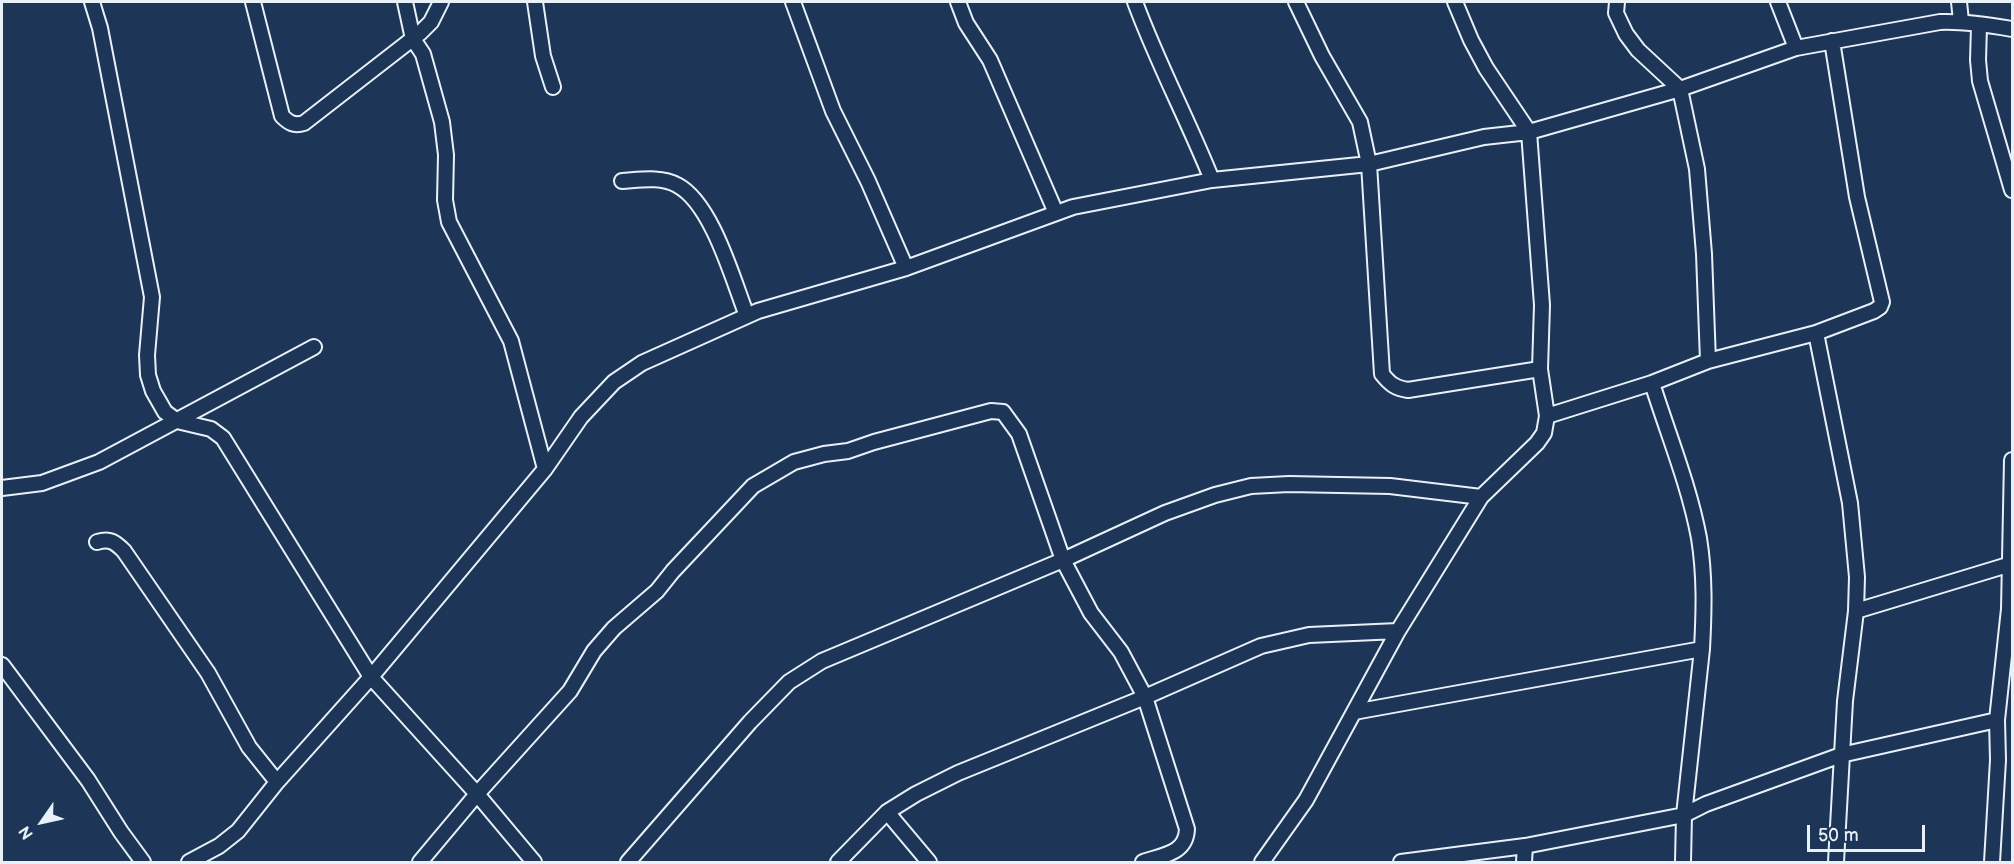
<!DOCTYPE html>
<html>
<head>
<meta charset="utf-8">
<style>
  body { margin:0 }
  #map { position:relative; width:2014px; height:864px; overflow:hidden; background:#1d3557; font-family:"Balsamiq Sans",sans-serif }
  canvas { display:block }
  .frame { position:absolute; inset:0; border:3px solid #e8f1f8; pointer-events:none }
  .north { position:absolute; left:12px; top:792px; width:60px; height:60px; -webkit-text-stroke:4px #1d3557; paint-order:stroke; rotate:236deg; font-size:16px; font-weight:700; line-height:24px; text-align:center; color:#e8f1f8 }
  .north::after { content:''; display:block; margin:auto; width:21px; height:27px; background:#e8f1f8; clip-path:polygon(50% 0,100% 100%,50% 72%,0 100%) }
  .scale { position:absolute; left:1807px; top:825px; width:118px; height:27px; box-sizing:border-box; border:3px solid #e8f1f8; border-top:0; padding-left:8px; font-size:18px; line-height:21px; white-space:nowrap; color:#e8f1f8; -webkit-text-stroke:4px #1d3557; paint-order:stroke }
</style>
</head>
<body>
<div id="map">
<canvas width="2014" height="864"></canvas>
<div class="frame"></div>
<div class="north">N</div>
<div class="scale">50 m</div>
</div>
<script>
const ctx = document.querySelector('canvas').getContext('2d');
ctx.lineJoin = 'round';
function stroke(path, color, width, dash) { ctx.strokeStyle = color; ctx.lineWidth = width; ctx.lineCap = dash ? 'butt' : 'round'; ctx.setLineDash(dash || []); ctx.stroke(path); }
const street = new Path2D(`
  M92,2l8,26 52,269 -5,58 1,20 5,16 12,21 12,9 34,8 12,9 148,239 106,117 57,68
  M253,2l29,114c7,7 12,10 22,7l116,-90 11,-11 10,-20
  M405,2l8,37 10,15 19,68 4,33 -1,45 4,22 62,119 34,128
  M535,2l8,54 10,31
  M793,2l40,109 35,70 38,87
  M958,2l8,21 24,37 66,153
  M1135,2c22,60 53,118 77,178
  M1296,2l26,54 38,66 9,42 13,210c8,10 13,14 26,16l132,-21
  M1617,2l-1,11 10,21 12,16 42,39 17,80 7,85 4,107
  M1778,2l18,46
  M1959,2l2,19
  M1979,26l-1,34 2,21 32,109
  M622,181c17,-1 39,-5 55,4 35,18 56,95 70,131
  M1816,333l58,-22 6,-4 2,-5 -25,-105 -25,-156
  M1652,383l56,-22 108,-28 34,170 7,74 -1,34 -11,90 -9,161
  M1547,416l105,-33c16,51 37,102 47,155 6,37 5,74 3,111
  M2,488l40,-5 57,-21 215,-115
  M97,542c13,-4 18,0 27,9l84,122 41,74 28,35
  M1856,611l155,-47
  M2,665l86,115 33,52 22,30
  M1354,712l348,-63 -18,166 22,-11 135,-49 156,-35
  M1525,846l159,-31 -1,47
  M189,862l30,-16 19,-15 39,-49 94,-105 174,-208 36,-52 33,-35 28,-19 116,-52 148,-43 167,-61 139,-27 157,-16 115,-27 45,-5 151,-43 116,-41 144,-26c24,-1 49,3 72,7
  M420,862l57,-68 93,-103 24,-40 20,-23 43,-37 16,-20 80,-85 41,-24 30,-8 24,-3 26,-9 117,-31 12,1 16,22 44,126 28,53 30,39 24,45 42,132c-1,25 -24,26 -44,33
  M628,862l122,-140 39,-40 33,-21 241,-101 102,-47 50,-18 36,-9 38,-2 101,2 91,11
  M838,862l49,-50
  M929,862l-42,-50 29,-18 42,-21 187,-76 116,-51 48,-11 89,-4
  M1262,862l44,-62 92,-169 83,-134 56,-54 7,-10 3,-17 -7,-47 2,-64 -13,-173 -43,-64 -15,-28 -16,-38
  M1401,862l124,-16 -1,16
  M1992,862l6,-102 -1,-40 12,-111 3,-149`);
stroke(street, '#e8f1f8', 18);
stroke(street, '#1d3557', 14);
</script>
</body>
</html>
